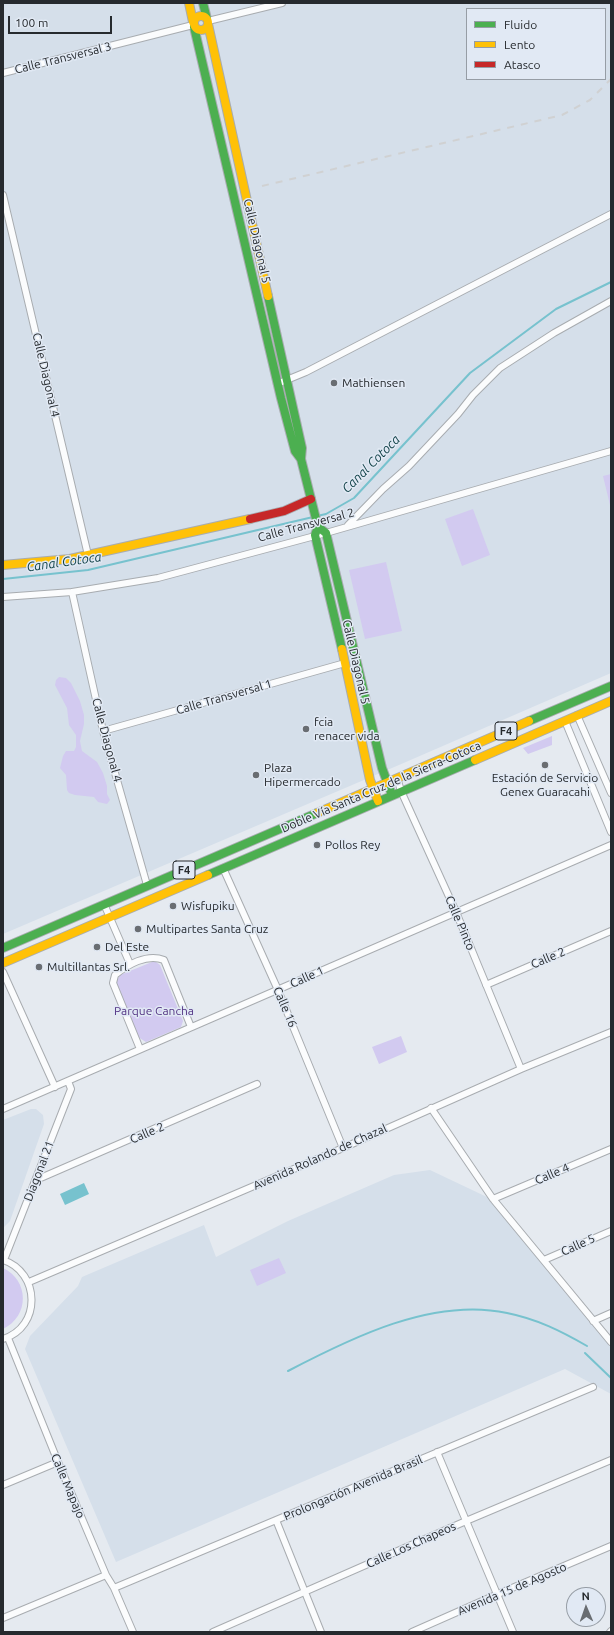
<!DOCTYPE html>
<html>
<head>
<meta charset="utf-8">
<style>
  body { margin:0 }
  #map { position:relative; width:614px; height:1635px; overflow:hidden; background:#e5eaf0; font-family:Ubuntu,sans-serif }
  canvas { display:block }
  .frame { position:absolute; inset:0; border:4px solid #262a2e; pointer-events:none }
  .legend { position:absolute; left:466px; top:8px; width:140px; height:72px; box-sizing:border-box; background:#e1e9f4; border:1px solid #969da5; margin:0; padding:5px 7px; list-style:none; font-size:12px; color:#262a2e }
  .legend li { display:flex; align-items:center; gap:8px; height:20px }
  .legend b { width:20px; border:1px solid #969da5 }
  .north { position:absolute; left:566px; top:1587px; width:40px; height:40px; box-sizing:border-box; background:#e1e9f4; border:1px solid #969da5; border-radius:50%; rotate:358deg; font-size:11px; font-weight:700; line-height:16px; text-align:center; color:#262a2e }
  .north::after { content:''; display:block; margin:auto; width:14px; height:18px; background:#696d72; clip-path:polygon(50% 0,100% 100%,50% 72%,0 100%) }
  .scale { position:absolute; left:8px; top:16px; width:104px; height:18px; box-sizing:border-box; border:2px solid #262a2e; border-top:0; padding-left:5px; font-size:12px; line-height:14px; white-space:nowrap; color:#262a2e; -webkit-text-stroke:3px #e1e9f4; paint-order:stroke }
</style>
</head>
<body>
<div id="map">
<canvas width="614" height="1635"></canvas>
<div class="frame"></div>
<ul class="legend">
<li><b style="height:5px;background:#4caf50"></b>Fluido</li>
<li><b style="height:5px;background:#ffc107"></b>Lento</li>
<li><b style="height:5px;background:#c62828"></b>Atasco</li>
</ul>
<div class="north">N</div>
<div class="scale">100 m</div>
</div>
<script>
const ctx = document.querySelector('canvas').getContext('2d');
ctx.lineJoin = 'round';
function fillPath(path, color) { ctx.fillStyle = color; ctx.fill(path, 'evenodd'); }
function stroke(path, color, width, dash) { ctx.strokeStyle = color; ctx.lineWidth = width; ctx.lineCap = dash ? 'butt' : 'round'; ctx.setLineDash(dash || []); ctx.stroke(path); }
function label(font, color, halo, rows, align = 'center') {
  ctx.font = font + ' Ubuntu,sans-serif'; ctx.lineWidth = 3; ctx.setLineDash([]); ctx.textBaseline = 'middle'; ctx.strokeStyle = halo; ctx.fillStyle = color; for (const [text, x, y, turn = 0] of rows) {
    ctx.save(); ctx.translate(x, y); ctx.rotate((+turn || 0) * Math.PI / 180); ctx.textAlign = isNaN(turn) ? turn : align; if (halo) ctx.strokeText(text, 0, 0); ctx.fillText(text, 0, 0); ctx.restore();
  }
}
const built = new Path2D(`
  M3,3h608v670l-212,92 -396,169zM467,9h138v70h-138z
  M31,1109h5l7,6 1,9 -34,97 -7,7v-108z
  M430,1170l59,28 122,148v48l-46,-25 -449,193 -91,-213 5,-13 48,-50 4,-9 122,-52 12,32 72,-36 106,-46z`);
const green = new Path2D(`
  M611,474v35l-8,-33z
  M473,509l17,46 -28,11 -17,-47z
  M386,562l16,69 -37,8 -16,-69z
  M59,677l7,1 5,5 9,18 4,14v9l-4,17 2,10 15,11 6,11 4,13v8l3,6 -3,4 -9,-2 -4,-5 -19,-2 -6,-2 -2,-3 -1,-15 -6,-7 3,-12 3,-5h8l2,-4v-12l-7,-10 -2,-17 -12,-23 1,-5z
  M552,736v9l-24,9 -5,-6z
  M152,962h4l4,3 23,56 -2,6 -35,15 -8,-5 -22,-55 4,-7z
  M401,1036l6,16 -28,12 -7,-17z
  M279,1258l7,15 -29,13 -7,-16z
  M3,1268c26,12 27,48 0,61z`);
const water = new Path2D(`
  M84,1183l5,11 -24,11 -5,-11z`);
const stream = new Path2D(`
  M317,516l9,-2 28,-16 116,-125 86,-64 55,-27
  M3,579l85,-9 225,-53
  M585,1353l26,25
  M288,1371c63,-33 145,-74 219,-58 30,6 54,18 80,33`);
const street = new Path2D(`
  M208,21l74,-18
  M3,73l190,-48
  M3,195l85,360
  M277,384l29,-12 305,-158
  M348,525l35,-36 26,-23 49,-52 15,-19 27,-27 54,-35 57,-32
  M72,592l31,139 44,154
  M3,597l69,-5 86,-14 168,-45 285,-82
  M577,715l34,78
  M565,721l46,111
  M103,731l242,-68
  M397,778l4,13 55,121 65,157
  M223,868l55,122 65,158
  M104,904l26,60
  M3,972l52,115
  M486,985l125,-54
  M140,1049l-27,-66 2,-8c12,-10 32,-22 49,-15l27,67
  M431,1108l62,91 118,143
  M3,1109l608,-264
  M36,1180l221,-96
  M493,1199l118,-50
  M3,1260c37,12 39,67 0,79
  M4,1260l67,-171 -3,-8
  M544,1260l67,-29
  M29,1282l314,-134 178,-79 90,-37
  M593,1321l18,-8
  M8,1338l50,124 48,113 8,13 19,44
  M437,1452l76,180
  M3,1485l55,-23
  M276,1520l45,112
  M114,1588l479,-201
  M3,1618l103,-43
  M213,1632l253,-111 145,-61
  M412,1632l86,-38 113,-48
  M610,1632l1,-1`);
const fast = new Path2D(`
  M203,3l4,16
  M194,27l87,371 14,53 6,8
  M268,296l34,152 -1,11 17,68 -3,8 27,114
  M318,527l8,6 56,235 10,27
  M529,721l82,-35
  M208,875l267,-115
  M3,948l314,-135`);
const slow = new Path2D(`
  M189,3l4,19
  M194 23a7 7 0 1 1 14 0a7 7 0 1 1-14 0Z
  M208,24l60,272
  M3,565l67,-6 180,-40
  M342,649l28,131 8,21
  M475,760l136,-59
  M317,813l212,-92
  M3,963l205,-88`);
const jam = new Path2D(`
  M250,519l34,-8 27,-12`);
const rail = new Path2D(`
  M262,186l300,-71 28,-15 21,-21`);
const markers = [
  [334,383,4,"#696d72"],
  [306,729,4,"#696d72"],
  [545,765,4,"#696d72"],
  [256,775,4,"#696d72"],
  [317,845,4,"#696d72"],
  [173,906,4,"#696d72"],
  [138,929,4,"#696d72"],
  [97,947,4,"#696d72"],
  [39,967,4,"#696d72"]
];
const shields = [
  [506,731,22],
  [184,870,22]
];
const shieldNames = [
  ["F4",506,731],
  ["F4",184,870]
];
const streetNames = [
  ["Calle Transversal 3",63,58,-14],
  ["Calle Diagonal 5",257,241,77],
  ["Calle Diagonal 4",46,375,77],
  ["Calle Transversal 2",306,525,-15],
  ["Calle Diagonal 5",356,662,77],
  ["Calle Transversal 1",224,697,-16],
  ["Calle Diagonal 4",107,740,75],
  ["Doble Vía Santa Cruz de la Sierra-Cotoca",381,787,-23],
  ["Calle Pinto",460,923,67],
  ["Calle 2",548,958,-23],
  ["Calle 1",307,977,-24],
  ["Calle 16",285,1007,67],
  ["Calle 2",147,1133,-23],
  ["Avenida Rolando de Chazal",320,1157,-24],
  ["Diagonal 21",39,1171,-69],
  ["Calle 4",552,1174,-23],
  ["Calle 5",578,1245,-24],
  ["Calle Mapajo",68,1486,67],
  ["Prolongación Avenida Brasil",353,1488,-23],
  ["Calle Los Chapeos",411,1545,-24],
  ["Avenida 15 de Agosto",512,1589,-23]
];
const poiNames = [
  ["Mathiensen",342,383],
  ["fcia",314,722],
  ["renacer vida",314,736],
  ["Plaza",264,768],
  ["Hipermercado",264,782],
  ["Estación de Servicio",545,778,"center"],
  ["Genex Guaracahi",545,792,"center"],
  ["Pollos Rey",325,845],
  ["Wisfupiku",181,906],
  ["Multipartes Santa Cruz",146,929],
  ["Del Este",105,947],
  ["Multillantas Srl.",47,967]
];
const parkNames = [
  ["Parque Cancha",154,1011]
];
const waterNames = [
  ["Canal Cotoca",371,464,-45],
  ["Canal Cotoca",64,562,-8]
];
fillPath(built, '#d5dfea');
fillPath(green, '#d2caf0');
fillPath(water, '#77c2ce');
stroke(stream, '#77c2ce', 2);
stroke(street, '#a8acb0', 8);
stroke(fast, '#a8acb0', 10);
stroke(slow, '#a8acb0', 10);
stroke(jam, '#a8acb0', 10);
stroke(street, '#fbfcfd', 6);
stroke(fast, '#4caf50', 8);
stroke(slow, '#ffc107', 8);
stroke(jam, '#c62828', 8);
stroke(rail, '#d0d1d2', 2, [7, 7]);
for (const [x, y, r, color] of markers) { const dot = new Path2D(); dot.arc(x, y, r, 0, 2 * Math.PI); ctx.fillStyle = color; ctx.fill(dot); stroke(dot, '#e1e9f4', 1.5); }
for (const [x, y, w] of shields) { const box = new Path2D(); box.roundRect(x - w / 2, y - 9, w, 18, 3); ctx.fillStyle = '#e1e9f4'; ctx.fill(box); stroke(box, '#262a2e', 1); }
label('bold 11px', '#262a2e', null, shieldNames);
label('12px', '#262a2e', '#e1e9f4', streetNames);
label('12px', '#262a2e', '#e1e9f4', poiNames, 'left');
label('12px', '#543584', '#e1e9f4', parkNames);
label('italic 13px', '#0d3e44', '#e1e9f4', waterNames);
</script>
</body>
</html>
